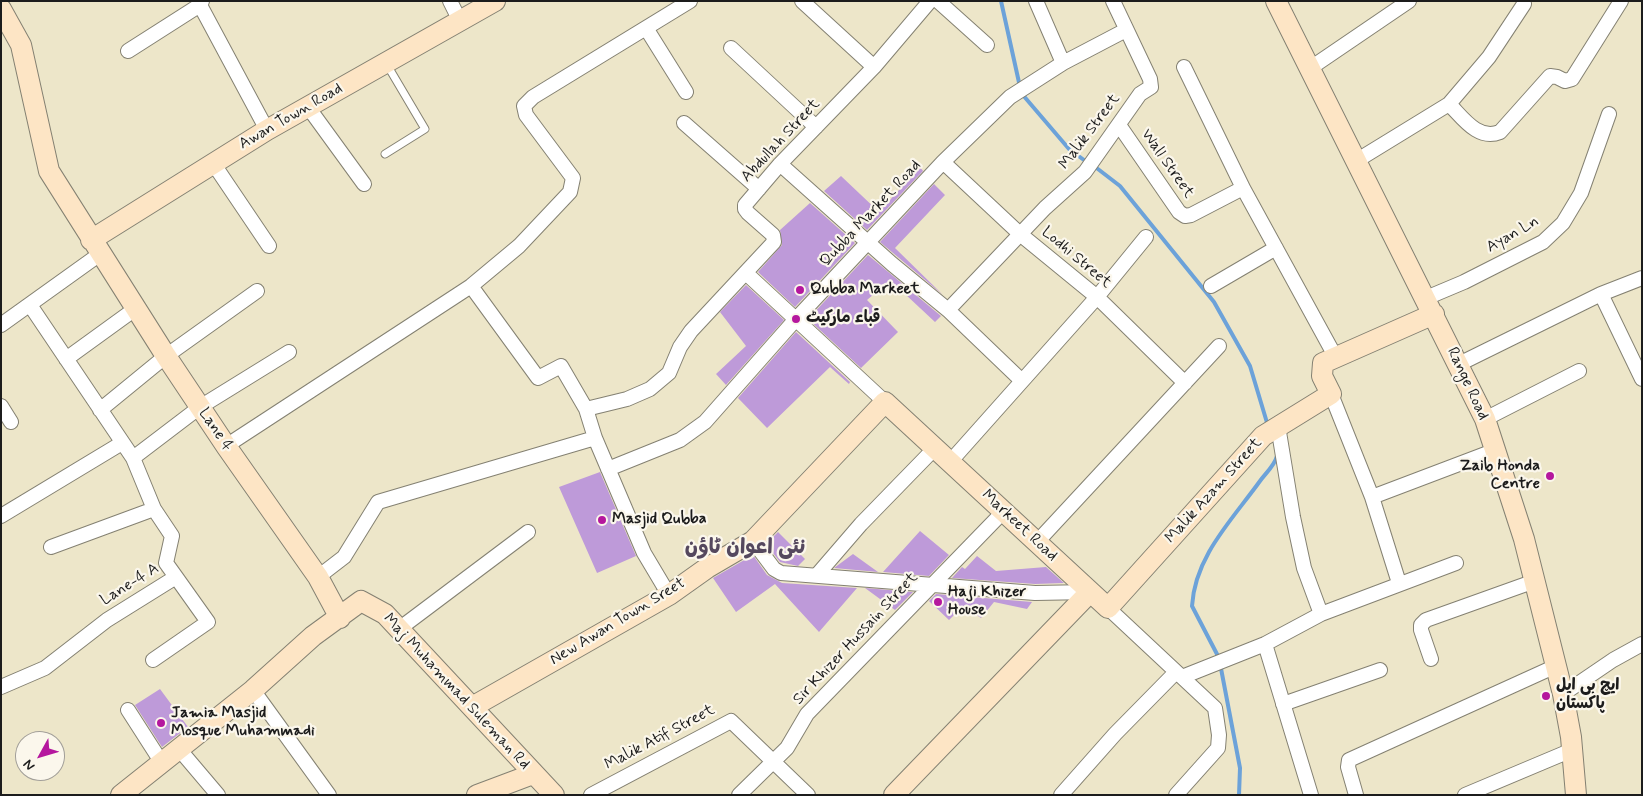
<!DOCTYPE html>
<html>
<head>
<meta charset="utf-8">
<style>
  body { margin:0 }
  #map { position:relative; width:1643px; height:796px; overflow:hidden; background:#ede6c9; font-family:Mynerve,sans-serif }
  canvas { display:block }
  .frame { position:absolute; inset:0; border:2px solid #1c1c1c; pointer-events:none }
  .north { position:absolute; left:15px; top:731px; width:50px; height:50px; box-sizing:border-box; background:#fbf7ec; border:1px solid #a29f99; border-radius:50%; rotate:231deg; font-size:14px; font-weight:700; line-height:20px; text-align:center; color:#1c1c1c }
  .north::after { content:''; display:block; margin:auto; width:18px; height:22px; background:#b5179e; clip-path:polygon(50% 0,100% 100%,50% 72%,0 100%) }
</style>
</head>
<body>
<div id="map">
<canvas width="1643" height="796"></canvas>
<div class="frame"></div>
<div class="north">N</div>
</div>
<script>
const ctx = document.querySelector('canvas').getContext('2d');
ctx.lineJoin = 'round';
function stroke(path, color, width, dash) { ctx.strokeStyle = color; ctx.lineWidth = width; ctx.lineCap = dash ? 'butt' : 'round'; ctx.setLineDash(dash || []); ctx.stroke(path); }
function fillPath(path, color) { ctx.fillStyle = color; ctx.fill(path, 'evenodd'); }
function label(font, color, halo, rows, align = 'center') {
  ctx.font = font + ' Mynerve,"Playpen Sans Arabic",sans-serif'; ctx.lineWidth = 4.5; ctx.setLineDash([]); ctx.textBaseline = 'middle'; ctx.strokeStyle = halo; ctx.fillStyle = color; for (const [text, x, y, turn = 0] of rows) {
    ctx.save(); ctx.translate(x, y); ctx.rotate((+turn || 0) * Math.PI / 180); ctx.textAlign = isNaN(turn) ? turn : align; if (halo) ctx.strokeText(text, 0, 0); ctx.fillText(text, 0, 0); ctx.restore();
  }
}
const stream = new Path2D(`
  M1001,1l19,86
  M1022,94l47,55 19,14
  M1094,166l26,20 94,116 36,64 18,60
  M1239,795l1,-27 -21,-110 -27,-52c3,-50 40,-86 68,-125 5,-7 15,-16 17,-25`);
const building = new Path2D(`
  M920,167l3,4 -56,59 -43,-39 17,-15 38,36z
  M934,184l11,11 -50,53 48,47 -63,-53z
  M810,203l45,40 -60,64 -37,-35 24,-27 -2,-15z
  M868,255l73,61 -6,6 -45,-42 -23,20 31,32 -37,36 -53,-49z
  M746,285l38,35 -58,65 -10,-11 30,-28 -26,-34z
  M796,332l54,50 -1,2 -19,-17 -63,61 -29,-30z
  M600,472l36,84 -39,17 -38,-86z
  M920,531l29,24 -20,21 -46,-4z
  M778,532l27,27 -7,7 -18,-4 -14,-18z
  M853,554l25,18 -44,-4z
  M753,555l14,20 15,8 75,5 -38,44 -44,-48 -39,28 -23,-34z
  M977,556l19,15 50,-4 18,16 -29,1 -83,-6 10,-11 3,2z
  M865,588l48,4 -18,18z
  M936,594l96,8 -5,7 -33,-7 -13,16 -18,-12 -14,14 -20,-19z
  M160,689l28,38 -26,20 -27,-42z`);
const lane = new Path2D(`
  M385,154l40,-25 -39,-66`);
const street = new Path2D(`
  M202,1l-2,4 67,125
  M450,1l10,20
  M802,1l72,66
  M938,1l49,44
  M1036,1l27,62
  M646,28l40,64
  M731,48l85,79
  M128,51l72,-46
  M1184,67l59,121 92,168
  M1309,69l100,-68
  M1449,104c14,14 29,37 51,28l50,-56 7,1 8,4 7,-2 49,-78
  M308,107l56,77
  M684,123l75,66
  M1119,125l60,87 6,4 6,-1 52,-27
  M1356,161l93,-57 40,-47 35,-53
  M943,162l77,72 77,63 88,86
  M213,163l56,83
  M780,164l112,100 56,46 74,71
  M747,274l138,128
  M471,286l67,92 23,-12 25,43 9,29 49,115 25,42
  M1211,286l65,-38
  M1601,294l41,85
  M1426,298l38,-16 79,-40 20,-19 18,-30 28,-79
  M30,305l103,153 21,51 18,27 -6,27 10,14
  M948,310l97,-102 40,-36 55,-78 11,-7 -1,-8 -37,-78
  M1,325l99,-71
  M66,359l69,-50
  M1459,364l142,-70 41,-16
  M1331,394l41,103 27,86
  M1,406l10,16
  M586,409l41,-10 23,-10 19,-16 11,-26 11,-16 83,-89 -1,-7 -25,-22 -3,-4v-4l35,-41 94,-97 56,-66
  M100,410l66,-54 91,-65
  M1485,419l94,-48
  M1278,426l15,91 11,51 17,46
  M226,446l245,-160 48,-40 51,-54 3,-14 -47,-63 -2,-9 9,-9 157,-96
  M133,458l67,-51 89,-55
  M950,462l147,-165 49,-60
  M608,469l72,-29 25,-18 91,-103 147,-157 67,-65 53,-34 63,-33
  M1372,497l124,-47
  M1,516l121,-73
  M753,541l21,28 7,4 254,20 55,-1
  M1037,542l182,-196
  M51,547l103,-38
  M817,575l44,-51 74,-76
  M318,577l26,-20 34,-55 217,-64
  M1108,608l107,100 4,27 -1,13 -42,47
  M399,629l129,-97
  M1265,644l46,151
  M1431,659l-10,-29v-5l5,-5 109,-39
  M1182,677l83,-33 56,-30 135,-51
  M1,687l44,-19 62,-48 69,-43 32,45 -55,38
  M253,690l76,105
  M1563,694l50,-34 29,-16
  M1283,704l97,-34
  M128,710l34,53
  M179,749l39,46
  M591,795l140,-74 77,74
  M739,795l48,-47 20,-34 197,-203
  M1061,795l54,-61 61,-62
  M1356,795l-8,-28 1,-7 207,-94
  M1465,795l107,-45`);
const secondary = new Path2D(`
  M1276,1l209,418 39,120 39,155 8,43 5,58
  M1,9l20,36 28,126 117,185 60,90 92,131 22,41
  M91,240l176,-110 228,-129
  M472,707l197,-112 38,-27 46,-27 132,-139 223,206 155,-172 68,-42 -9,-18 1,-13 111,-49
  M121,795l132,-105 60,-54 48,-35 24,13 169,181
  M477,795l56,-21
  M894,795l196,-203`);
const markers = [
  [800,290,5,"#b5179e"],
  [796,319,5,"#b5179e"],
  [1550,476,5,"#b5179e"],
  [602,520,5,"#b5179e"],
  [938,602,5,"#b5179e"],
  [1546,696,5,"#b5179e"],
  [161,723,5,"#b5179e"]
];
const streetNames = [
  ["Awan Town Road",291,117,-30],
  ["Malik Street",1090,132,-53],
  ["Abdullah Street",781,141,-47],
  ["Wall Street",1167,164,55],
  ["Qubba Market Road",871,214,-47],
  ["Ayan Ln",1513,235,-30],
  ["Lodhi Street",1076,258,40],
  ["Range Road",1467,384,65],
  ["Lane 4",215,430,56],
  ["Malik Azam Street",1214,491,-48],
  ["Markeet Road",1019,526,43],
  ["Lane-4 A",130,585,-32],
  ["New Awan Town Sreet",618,622,-31],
  ["Sir Khizer Hussain Street",856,639,-47],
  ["Maj Muhammad Suleman Rd",456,692,47],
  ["Malik Atif Street",660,738,-28]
];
const poiNames = [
  ["Qubba Markeet",810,290],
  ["قباء مارکیٹ",806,319],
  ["Zaib Honda",1540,467,"right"],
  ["Centre",1540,485,"right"],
  ["Masjid Qubba",612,520],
  ["Haji Khizer",948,593],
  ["House",948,611],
  ["ایچ بی ایل",1556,687],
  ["پاکستان",1556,705],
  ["Jamia Masjid",171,714],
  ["Mosque Muhammadi",171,732]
];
const districtNames = [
  ["نئی اعوان ٹاؤن",745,549]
];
stroke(stream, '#6ca2d9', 4);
fillPath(building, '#be9ad9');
stroke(lane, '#848172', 9);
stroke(street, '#848172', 16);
stroke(secondary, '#848172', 22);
stroke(lane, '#fff', 7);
stroke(street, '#fff', 14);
stroke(secondary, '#fde5c5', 20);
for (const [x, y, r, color] of markers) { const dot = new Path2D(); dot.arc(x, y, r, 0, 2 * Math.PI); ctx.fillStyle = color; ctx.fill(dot); stroke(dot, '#fbf7ec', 2); }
label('16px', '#1c1c1c', '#fbf7ec', streetNames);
label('bold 16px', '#1c1c1c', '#fbf7ec', poiNames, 'left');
label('bold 21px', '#55485e', '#fbf7ec', districtNames);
</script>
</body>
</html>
